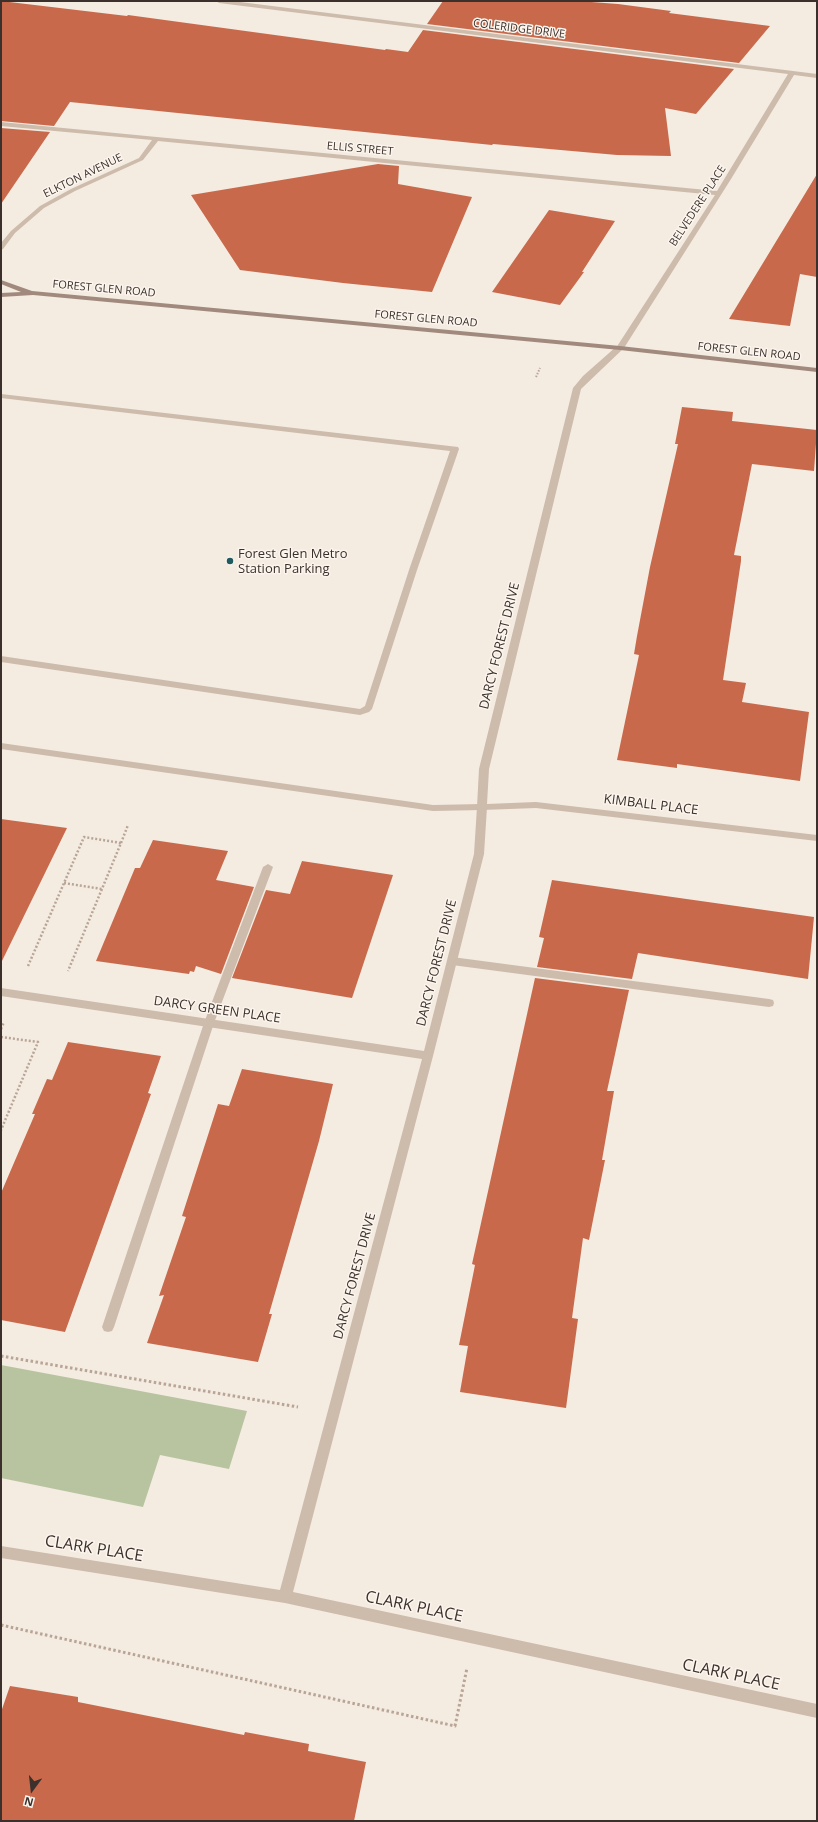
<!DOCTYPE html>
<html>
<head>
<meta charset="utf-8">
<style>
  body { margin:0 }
  #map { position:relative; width:818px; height:1822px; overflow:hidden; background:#f4ebe1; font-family:"Open Sans",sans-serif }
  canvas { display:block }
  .frame { position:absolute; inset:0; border:2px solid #3b302b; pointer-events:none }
  .north { position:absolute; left:12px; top:1770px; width:40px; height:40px; -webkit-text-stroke:3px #fbf5ee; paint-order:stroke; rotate:195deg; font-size:11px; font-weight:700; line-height:16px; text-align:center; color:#3b302b }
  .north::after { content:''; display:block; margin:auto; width:14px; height:18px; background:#3b302b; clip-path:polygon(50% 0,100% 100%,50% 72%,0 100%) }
</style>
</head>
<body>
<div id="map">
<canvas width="818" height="1822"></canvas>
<div class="frame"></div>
<div class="north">N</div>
</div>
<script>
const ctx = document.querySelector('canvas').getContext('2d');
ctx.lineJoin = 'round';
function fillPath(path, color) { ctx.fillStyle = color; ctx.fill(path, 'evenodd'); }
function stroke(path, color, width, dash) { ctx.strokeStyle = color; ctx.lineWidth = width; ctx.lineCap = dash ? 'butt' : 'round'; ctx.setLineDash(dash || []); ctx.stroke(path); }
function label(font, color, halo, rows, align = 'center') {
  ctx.font = font + ' "Open Sans",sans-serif'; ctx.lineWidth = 3; ctx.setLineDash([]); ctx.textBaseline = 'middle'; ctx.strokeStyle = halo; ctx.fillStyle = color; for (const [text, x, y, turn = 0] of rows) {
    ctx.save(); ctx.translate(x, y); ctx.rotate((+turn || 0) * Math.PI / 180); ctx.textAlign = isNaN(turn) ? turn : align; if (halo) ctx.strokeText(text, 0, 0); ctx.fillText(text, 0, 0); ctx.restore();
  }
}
const green = new Path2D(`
  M1,1365l246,46 -18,58 -69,-14 -17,52 -142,-29z`);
const building = new Path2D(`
  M1,1l126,15 1,-1 257,35 1,-1 22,3 15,-22 311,39 -38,45 -31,-6 6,48 -54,-1 -124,-11 -1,1 -422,-43 -16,24 -53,-5z
  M443,1h135l40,3 53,7 -2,2 101,13 -31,37 -312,-39z
  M1,128l49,4 -49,72z
  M378,164l21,2 -1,18 74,13 -40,95 -89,-9 -103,-13 -49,-75z
  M817,174v103l-17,-3 -10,52 -61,-7z
  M549,210l66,11 -33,51h2l-24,33 -68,-13z
  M682,407l51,5 -1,9 85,9 -3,41 -62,-7 -18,91 7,1v5l-18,119 23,3 -4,19 67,10 -9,69 -123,-17v4l-60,-8 22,-105 -5,-1 3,-18 13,-69 28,-123h-3z
  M1,819l66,9 -66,135z
  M153,840l75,11 -12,29 38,7 -33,87 -25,-8 -2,6 -4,-1 -1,3 -93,-13 39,-93h5z
  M302,861l91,14 -41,123 -120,-20 34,-88 24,4z
  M552,880l262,37 -6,62 -170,-26 -6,26 -95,-12 7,-29 -5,-1z
  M535,978l94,12 -22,101h7l-12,69h3l-16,80 -6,-2 -11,80 6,1 -12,89 -106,-16 8,-46 -9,-1 16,-80 -3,-1z
  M68,1042l93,14 -13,37 3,1 -86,238 -64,-12v-127l34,-79h-3l15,-35 5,1z
  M242,1069l91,15 -14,57 -50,173h3l-14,48 -111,-19 17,-48 -5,1 27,-79 -4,-1 36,-112 11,2z
  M10,1686l68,11v5l166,33 1,-3 64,12 -1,7 58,11 -12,59h-353v-109z`);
const pathFar2 = new Path2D(`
  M536,377l4,-9`);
const pathFar1 = new Path2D(`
  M121,843l7,-18
  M64,883l38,6
  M28,966l56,-129 37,6 -53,128
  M1,1029l3,-7
  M1,1037l37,5 -37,88`);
const path = new Path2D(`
  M1,1356l297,51
  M1,1625l454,101 12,-58`);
const service = new Path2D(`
  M1,394l457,53 1,2 -42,121 -45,139 -3,3 -9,3 -359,-53v-6l359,53 5,-3 44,-136 41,-119 -449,-53z
  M1,743l432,62 49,-1 5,3 -5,3 -49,1 -432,-62z
  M268,864l5,3 -59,156 -100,304 -2,4 -4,1 -4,-1 -2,-4 102,-304 59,-156z
  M452,957l317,42 4,1 1,3 -1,3 -4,1 -317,-42 -5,-4z`);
const minor = new Path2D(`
  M216,1h16l585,73v4l-23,-3 -63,104 -107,169 -4,2 -4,-2 99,-153 -557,-54 -15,19 -68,31 -31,17 -29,25 -12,16 -2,1v-7l10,-12 29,-25 31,-17 68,-31 13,-18 -151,-14v-4l716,69 71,-117 -569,-71z
  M482,804l5,3 -3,47 -51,202 -140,536 524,112v14l-532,-115 -284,-45v-12l279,44 142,-531 -421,-63v-8l423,63 50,-197 3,-47z`);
const tertiary = new Path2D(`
  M617,346l7,2 -43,41 -92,380 -2,35 49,-2 281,33v6l-281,-33 -54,2 -5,-3 2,-38 94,-381 10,-12z`);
const secondary = new Path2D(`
  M1,280l31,11 588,55 197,22v4l-197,-22 -587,-55 -32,2v-4l20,-1 -20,-8z`);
const markers = [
  [230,561,4,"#1f5a5e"]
];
const farStreetnames = [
  ["COLERIDGE DRIVE",519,29,7],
  ["ELLIS STREET",360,149,5],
  ["ELKTON AVENUE",83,176,-26],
  ["BELVEDERE PLACE",698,206,-57],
  ["FOREST GLEN ROAD",104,289,5],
  ["FOREST GLEN ROAD",426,319,5],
  ["FOREST GLEN ROAD",749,352,6]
];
const poiNames = [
  ["Forest Glen Metro",238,554],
  ["Station Parking",238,569]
];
const streetNames = [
  ["DARCY FOREST DRIVE",500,646,-76],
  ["KIMBALL PLACE",651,805,7],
  ["DARCY FOREST DRIVE",437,963,-76],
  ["DARCY GREEN PLACE",217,1010,8],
  ["DARCY FOREST DRIVE",355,1276,-75]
];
const nearStreetnames = [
  ["CLARK PLACE",94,1549,9],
  ["CLARK PLACE",414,1607,12],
  ["CLARK PLACE",731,1675,12]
];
fillPath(green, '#b8c4a0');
fillPath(building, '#c8694b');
stroke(pathFar2, '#b9a596', 2, [1.5, 1.5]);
stroke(pathFar1, '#b9a596', 2.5, [2, 2]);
stroke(path, '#b9a596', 3, [2.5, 2.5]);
fillPath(service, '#cdbbac');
fillPath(minor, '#cdbbac');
fillPath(tertiary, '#cdbbac');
fillPath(secondary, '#a18a7d');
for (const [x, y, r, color] of markers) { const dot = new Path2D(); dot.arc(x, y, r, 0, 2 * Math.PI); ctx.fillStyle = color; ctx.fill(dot); stroke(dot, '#fbf5ee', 1.5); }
label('11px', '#3b302b', '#fbf5ee', farStreetnames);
label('13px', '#3b302b', '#fbf5ee', poiNames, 'left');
label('13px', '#3b302b', '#fbf5ee', streetNames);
label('16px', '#3b302b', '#fbf5ee', nearStreetnames);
</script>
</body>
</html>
